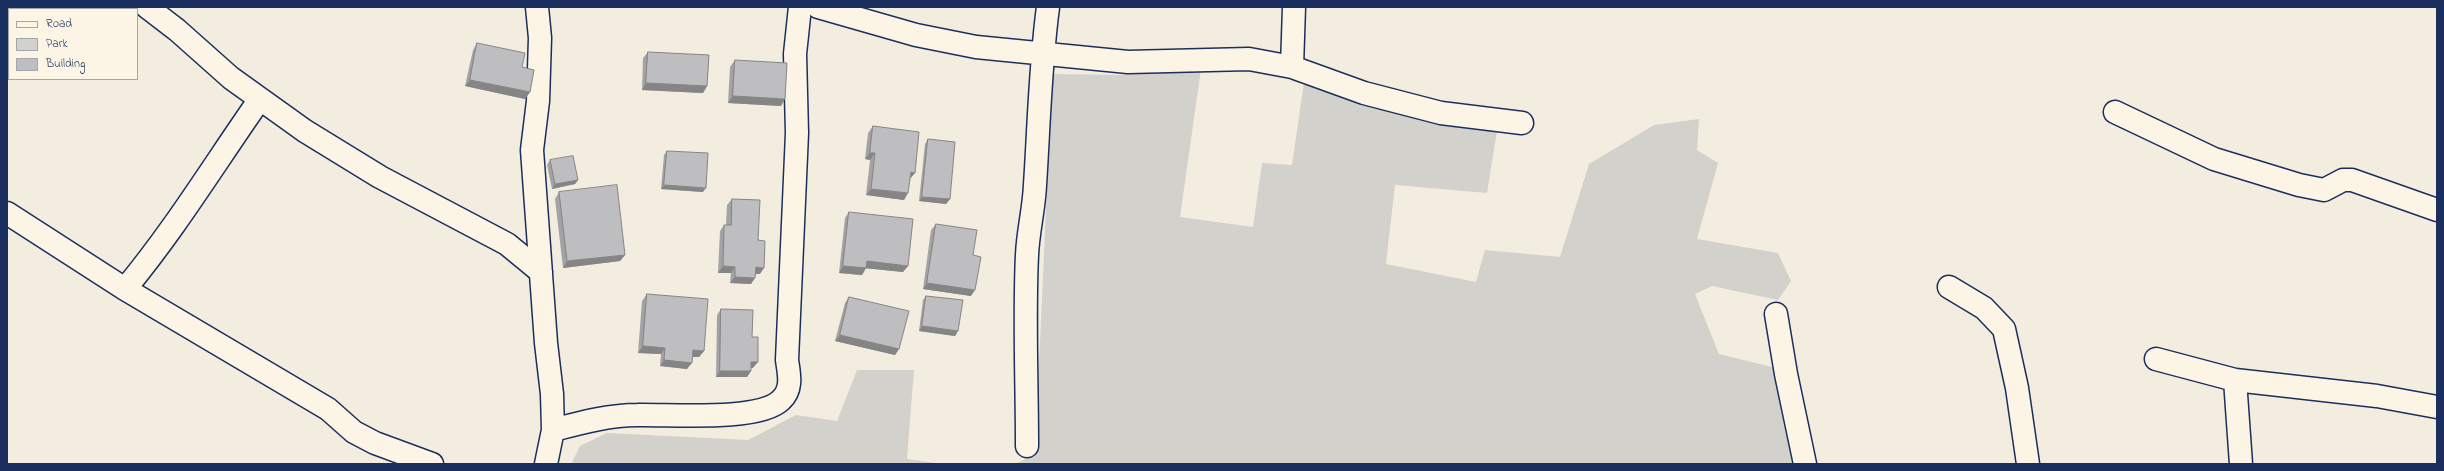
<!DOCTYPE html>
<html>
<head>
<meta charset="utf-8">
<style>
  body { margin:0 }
  #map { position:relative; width:2444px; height:471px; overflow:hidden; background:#f3ede0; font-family:"Indie Flower",sans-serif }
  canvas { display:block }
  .frame { position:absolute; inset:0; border:8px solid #1b2f5e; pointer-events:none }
  .legend { position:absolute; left:8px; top:8px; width:130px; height:72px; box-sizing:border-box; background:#fcf5e5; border:1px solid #a2a6af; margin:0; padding:5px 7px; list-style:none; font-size:12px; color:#1b2f5e }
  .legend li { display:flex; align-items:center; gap:8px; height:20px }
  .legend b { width:20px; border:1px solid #a2a6af }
</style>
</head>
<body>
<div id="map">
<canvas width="2444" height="471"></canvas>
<div class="frame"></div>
<ul class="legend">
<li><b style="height:5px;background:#fcf5e5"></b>Road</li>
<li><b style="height:11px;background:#d3d1cc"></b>Park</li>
<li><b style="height:11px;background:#bebec0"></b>Building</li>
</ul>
</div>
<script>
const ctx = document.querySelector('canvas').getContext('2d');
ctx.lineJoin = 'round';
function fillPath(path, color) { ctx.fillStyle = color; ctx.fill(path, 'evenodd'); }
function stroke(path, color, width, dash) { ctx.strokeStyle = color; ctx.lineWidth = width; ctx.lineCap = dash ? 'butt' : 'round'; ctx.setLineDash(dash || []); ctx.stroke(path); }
const green = new Path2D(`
  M1201,69l-21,148 73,10 9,-64 30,2 12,-83 193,49 -10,62 -92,-8 -9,79 90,18 9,-32 75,7 29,-93 65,-39 45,-6 -2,31 21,13 -21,76 81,14 13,28 -13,19 -66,-14 -17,8 24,60 57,14 22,96h-783l20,-9 17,-381 68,1z
  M857,370h57l-7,89 36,5h-372l9,-18 27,-13 141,7 48,-25 41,6z`);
const minor = new Path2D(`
  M147,7l30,23 54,48 74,53 75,46 127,67 34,28
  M537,7l3,31 -2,63 -6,49 14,193 6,51 1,36 -7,34
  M818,7l98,28 60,12 152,15 121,-3 43,8 72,26 77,20 81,10
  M1292,67l2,-60
  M2115,112l99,47 85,26 25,5 19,-10h9l85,30
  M7,213l118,76 203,120 26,23 21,11 57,21
  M1949,287l35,21 20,21 13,59 11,76
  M125,289c50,-60 90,-126 135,-190
  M1776,314l10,60 19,90
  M2156,359l79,21 6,84
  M2235,380l142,16 60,11
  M553,430c27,-7 56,-15 84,-15 32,-1 122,7 144,-15 12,-11 8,-26 6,-40l10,-227 -2,-79 5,-47
  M1027,446c0,-64 -3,-128 0,-191 1,-24 7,-46 8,-70 4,-60 5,-118 13,-178`);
const wall = new Path2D(`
  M477,43l45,24 8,25 -5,7 -60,-13 8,-36z
  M648,52l59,34 -4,7 -61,-3 1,-32z
  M735,60l46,46 -53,-3 2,-36z
  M873,126l37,53 -6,21 -38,-5 4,-35 -5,-1 3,-26z
  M928,139l22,60 -4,5 -27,-3 6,-57z
  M667,151l36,41 -42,-3 3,-34z
  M550,160l28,20 -3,4 -23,5 -5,-24z
  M559,192l66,63 -5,6 -57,7 -8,-69z
  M732,199l26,41 2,34h-4l-5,10 -21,-1 1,-10h-13l2,-42 4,-6h2l1,-20z
  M849,212l59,54 -5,6 -37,-4 -4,7 -23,-2 6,-55z
  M936,224l37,31 -2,41 -48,-7 8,-59z
  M647,294l57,57 -5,6h-7l-5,12 -27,-3 1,-12 -23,-1 4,-52z
  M926,296l32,35 -3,5 -36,-5 4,-31z
  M849,297l50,52 -4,6 -60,-14 10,-38z
  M721,309l31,28 1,31h-2v3l-4,6h-31l1,-62z`);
const shadedWall = new Path2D(`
  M470,80l60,12 -5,7 -60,-13z
  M646,83l61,3 -4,7 -61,-3z
  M733,96l52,3 -4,7 -53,-3z
  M870,153h5l-5,7 -5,-1z
  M911,172l4,1 -5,6z
  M578,180l-3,4 -23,5 3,-5z
  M664,185l42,3 -3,4 -42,-3z
  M871,189l37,4 -4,7 -38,-5z
  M922,197l28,2 -4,5 -27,-3z
  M625,255l-5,6 -57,7 4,-7z
  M867,261l41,5 -5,6 -40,-4z
  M723,266l12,1 -4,6h-13z
  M843,266l23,2 -4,7 -23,-2z
  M756,267l8,1 -4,6h-9z
  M735,277l20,1 -4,6 -21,-1z
  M927,283l48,7 -4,6 -48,-7z
  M922,326l36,5 -3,5 -36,-5z
  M840,335l59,14 -4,6 -60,-14z
  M643,346l22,2 -4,6 -23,-1z
  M693,350l11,1 -5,6h-10z
  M664,360l28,3 -5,6 -27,-3z
  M751,362h7l-5,6h-6z
  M720,371h31l-4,6h-31z`);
const building = new Path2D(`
  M477,43l48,10 -3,14 12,3 -4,22 -60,-12z
  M648,52l61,3 -2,31 -61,-3z
  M735,60l52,3 -2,36 -52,-3z
  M873,126l46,6 -4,41 -4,-1 -3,21 -37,-4 4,-36h-5z
  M928,139l27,3 -5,57 -28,-2z
  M667,151l41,2 -2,35 -42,-3z
  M573,156l5,24 -23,4 -5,-24z
  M617,185l8,70 -58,6 -8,-69z
  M732,199l28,1 -2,40 7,1 -1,27 -8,-1 -1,11 -20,-1v-10l-12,-1 1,-41h7z
  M849,212l64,7 -5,47 -41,-5 -1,7 -23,-2z
  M936,224l41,6 -4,25 8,2 -6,33 -48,-7z
  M647,294l61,5 -4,52 -11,-1 -1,13 -28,-3 1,-12 -22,-2z
  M926,296l37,4 -5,31 -36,-5z
  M849,297l60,14 -10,38 -59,-14z
  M721,309l32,1 -1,27h6v25h-7v9h-31z`);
fillPath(green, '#d3d1cc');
stroke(minor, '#1b2f5e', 25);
stroke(minor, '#fcf5e5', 22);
fillPath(wall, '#a3a3a5');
fillPath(shadedWall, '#858586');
fillPath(building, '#bebec0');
stroke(building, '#858586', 1);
</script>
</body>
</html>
